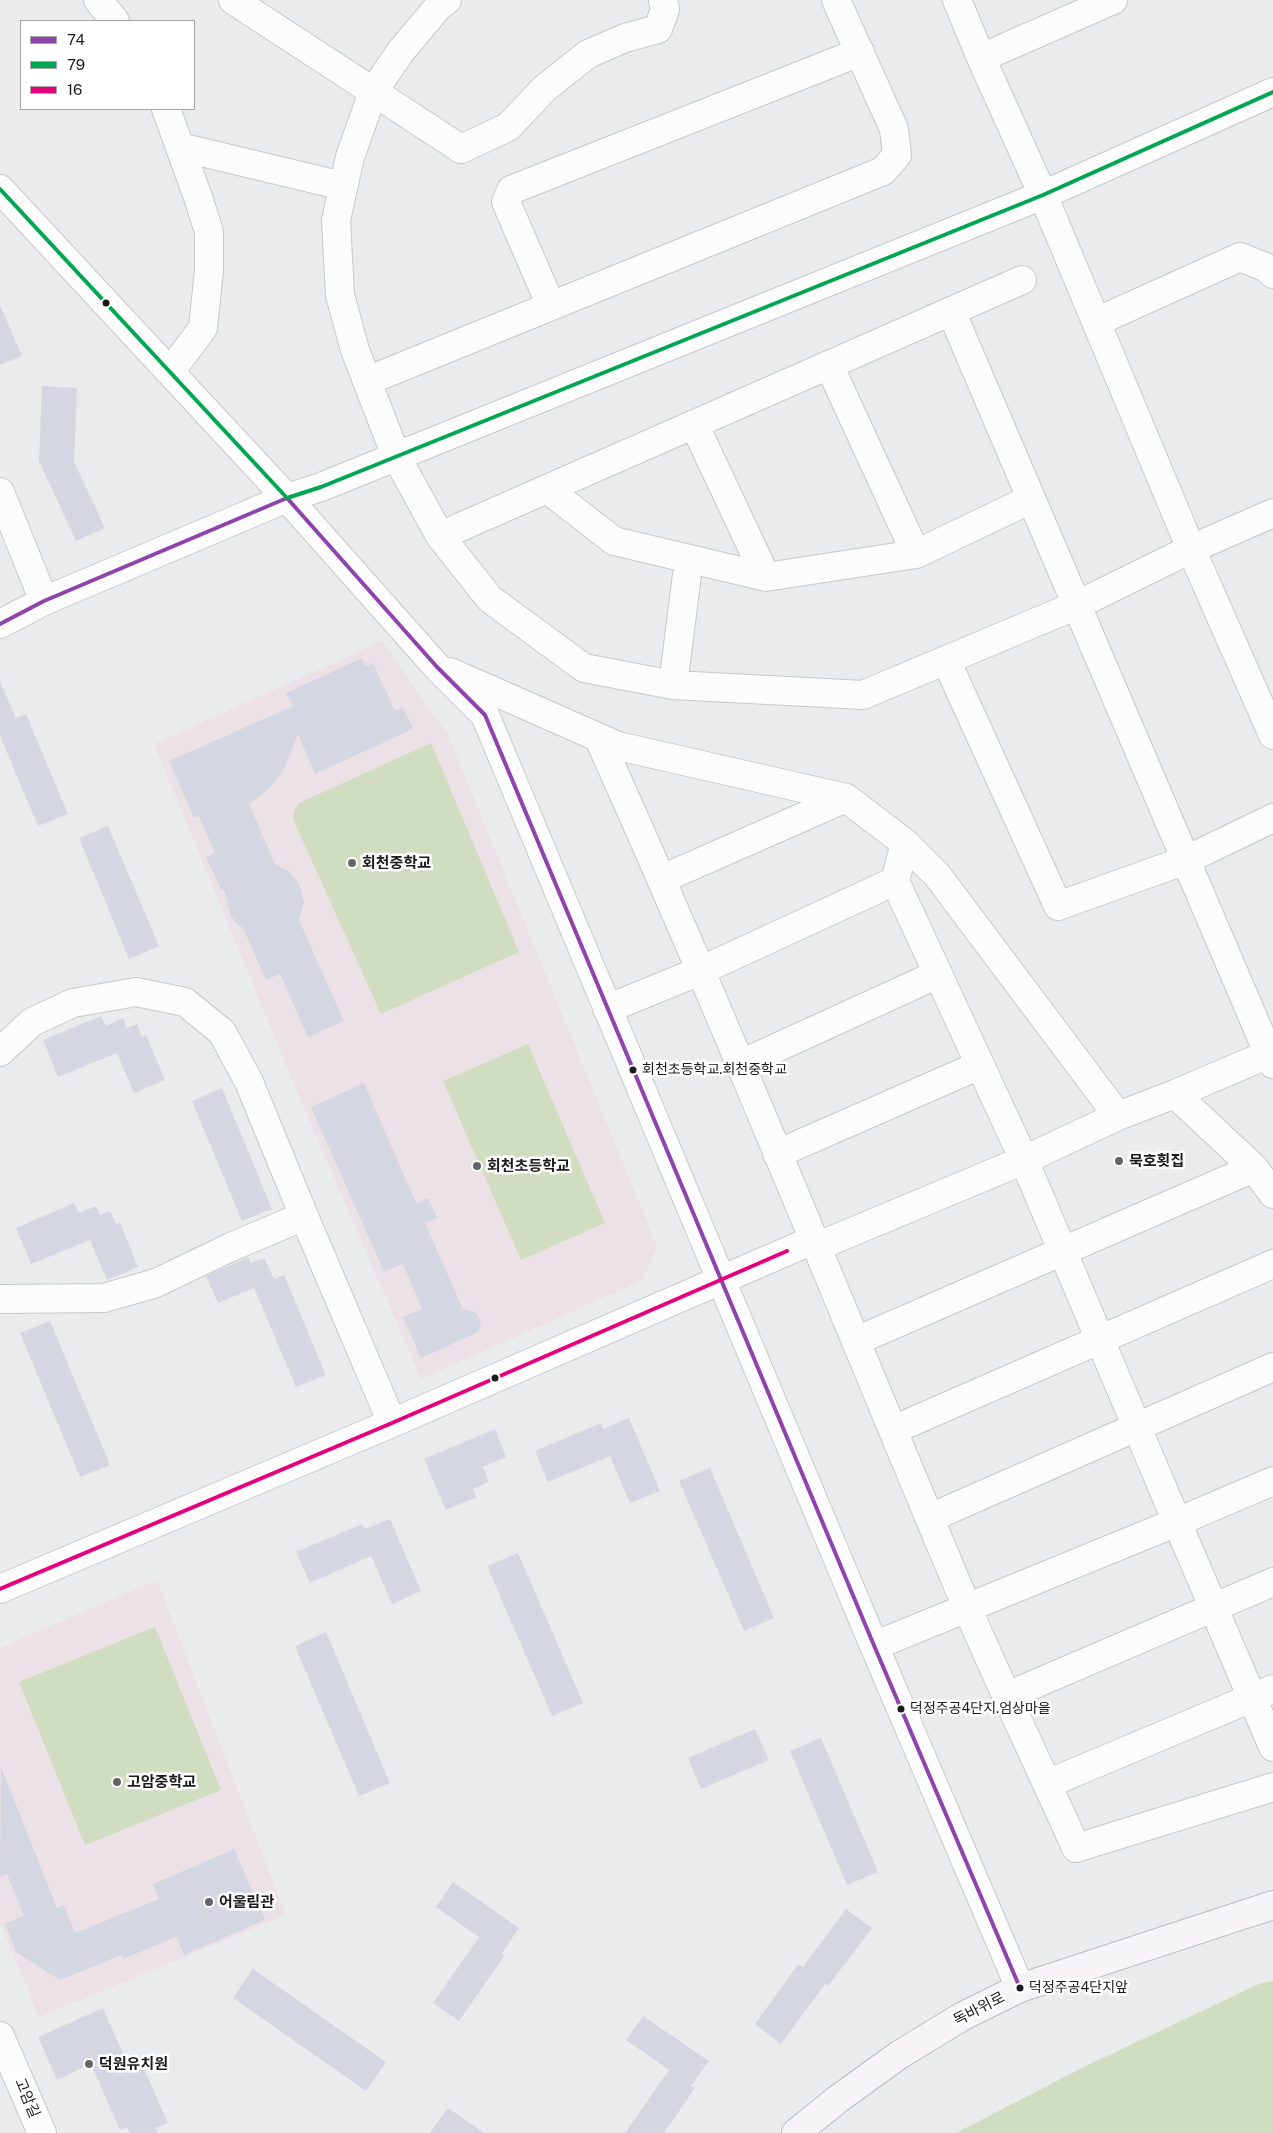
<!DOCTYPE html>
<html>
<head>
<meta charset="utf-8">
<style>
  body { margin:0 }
  #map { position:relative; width:1273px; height:2133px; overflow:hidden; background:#eaebec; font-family:"Public Sans",sans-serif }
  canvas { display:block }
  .legend { position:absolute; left:20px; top:20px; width:175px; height:90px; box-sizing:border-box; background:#fff; border:1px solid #a4a4a4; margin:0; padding:6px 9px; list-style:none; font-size:15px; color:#1b1b1c }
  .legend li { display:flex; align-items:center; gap:10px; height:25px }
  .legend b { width:25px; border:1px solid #a4a4a4 }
</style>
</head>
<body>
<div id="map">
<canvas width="1273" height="2133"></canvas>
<ul class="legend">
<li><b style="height:6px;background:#8e44ad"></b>74</li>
<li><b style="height:6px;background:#00a651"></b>79</li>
<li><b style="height:6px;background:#e5007d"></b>16</li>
</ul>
</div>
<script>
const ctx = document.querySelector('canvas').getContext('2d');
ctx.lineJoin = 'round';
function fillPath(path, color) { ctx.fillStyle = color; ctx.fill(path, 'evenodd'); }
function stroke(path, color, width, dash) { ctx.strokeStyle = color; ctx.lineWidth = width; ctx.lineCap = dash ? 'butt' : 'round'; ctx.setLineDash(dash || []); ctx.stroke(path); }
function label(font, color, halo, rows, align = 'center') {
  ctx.font = font + ' "Public Sans","Noto Sans KR",sans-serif'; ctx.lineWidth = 5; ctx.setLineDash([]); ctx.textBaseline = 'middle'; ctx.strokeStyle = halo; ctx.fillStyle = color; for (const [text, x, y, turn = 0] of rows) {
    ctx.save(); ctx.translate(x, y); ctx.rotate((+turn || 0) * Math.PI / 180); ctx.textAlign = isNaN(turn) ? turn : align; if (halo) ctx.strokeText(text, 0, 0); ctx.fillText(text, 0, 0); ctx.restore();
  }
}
const education = new Path2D(`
  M382,641l66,94 209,511 -14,34 -222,99 -126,-292 -141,-343z
  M157,1580l129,335 -247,102 -39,-94v-275z`);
const green = new Path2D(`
  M431,743l88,209 -138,62 -88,-195 2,-10 4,-6z
  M528,1044l77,179 -84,37 -78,-179z
  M155,1627l66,163 -136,55 -66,-163z
  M1273,1981v152h-317l128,-66 177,-84z`);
const building = new Path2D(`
  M0,305l22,51 -22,9z
  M42,386l35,2 -3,74 31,66 -29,13 -37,-80z
  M362,658l4,9 7,-4 22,48 8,-4 10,22 -98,45 -17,-40 -13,33 -15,21 -21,16 26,60 15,8 10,14 4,17 -5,17 45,101 -36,16 -28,-63 -14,6 -23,-52 -6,-4 -6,-8 -7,-27 -3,1 -15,-33 9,-4 -16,-37 -5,2 -25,-57 124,-55 -7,-13z
  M0,682l16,36 10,-4 42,100 -30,12 -38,-90z
  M108,826l51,120 -30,13 -50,-121z
  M101,1016l5,10 17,-8 4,10 10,-4 5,13 4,-2 19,45 -31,13 -17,-40 -59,24 -15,-37z
  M364,1083l52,120 12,-5 9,20 -12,5 38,86 12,3 6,9 -2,10 -5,3 -53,24 -18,-41 19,-8 -19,-45 -19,8 -73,-165z
  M222,1088l50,121 -30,12 -50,-120z
  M74,1203l5,10 17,-7 4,9 10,-4 6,13 4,-1 18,44 -31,13 -17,-40 -59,24 -15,-36z
  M248,1257l3,6 13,-5 10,21 10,-4 42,100 -30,12 -42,-99 -36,15 -12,-27z
  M50,1321l60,144 -30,12 -60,-144z
  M629,1418l31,73 -30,12 -20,-47 -62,26 -13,-31 66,-28 2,6z
  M495,1429l11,28 -23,10 6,15 -16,7 3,8 -30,13 -22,-51z
  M710,1468l64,150 -30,13 -65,-150z
  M390,1519l31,72 -29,13 -21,-48 -61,27 -14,-31 66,-28 3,5z
  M518,1553l65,150 -31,13 -65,-150z
  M326,1632l64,151 -31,13 -64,-150z
  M755,1729l14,31 -68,29 -13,-31z
  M821,1738l57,134 -31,13 -57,-134z
  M1,1767l56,141 7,-3 11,28 84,-34 -6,-15 81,-35 31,71 -81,35 -8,-18 -53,22 -2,-4 -61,25 -44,-28 -11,-28 19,-8 -17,-42 -7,3z
  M453,1882l66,46 -17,25 3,2 -46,66 -26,-18 46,-66 -43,-30z
  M846,1909l26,19 -44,58 -3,-2 -44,60 -26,-20 43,-60 5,3z
  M253,1969l133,93 -20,29 -133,-93z
  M103,2008l26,59 12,-5 27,61 -12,5 2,5h-28l-3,-6 -7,3 -29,-66 -34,16 -19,-43z
  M643,2016l66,45 -18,25 4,2 -31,45h-39l44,-63 -43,-30z
  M448,2108l36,25h-54z`);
const minor = new Path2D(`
  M98,0l17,21
  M233,0l228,149 47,-22 37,-39 43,-34 37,-16 33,-9 7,-20 -2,-9
  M447,0l-9,7 -37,44 -28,41 -23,65 -14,63 4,75 15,55 41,106 44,80 50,63 94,69 89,17 190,10 214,-90 114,-56 82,-36
  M957,0l24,58 62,137 148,354 82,186
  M981,58l132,-58
  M166,109l32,88 11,35v38l-6,58 -33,44
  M180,147l163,39
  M0,189l287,309 34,-11 722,-292 230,-103
  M551,306l-45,-104 5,-12 349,-138
  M951,311l322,753
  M1096,322l144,-65 25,10 8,7
  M829,365l87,189
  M367,381l516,-210 14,-16 -3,-26 -58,-129
  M694,424l72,153
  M547,489l67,52 152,36 150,-23 115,-55
  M0,492l44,109
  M440,536l582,-256
  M0,624l44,-23 243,-103 150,169 48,48 385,921 150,352
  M946,660l112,246 128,-46 87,-42
  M450,672l168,74 228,52 59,45 -10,38 129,279 94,-44
  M673,685l16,-126
  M599,739c129,286 245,577 367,866 35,82 74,162 110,243l197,-61
  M905,843l32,32 181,241 57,-22 79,74 19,26
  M662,879l184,-81
  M607,1009l93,-38 195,-90
  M0,1052l32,-30 41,-19 63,-11 49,10 37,30 27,50 55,134 88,207
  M741,1064l197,-90
  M1175,1094l94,-40
  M777,1154l203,-89
  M816,1247l208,-87 153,362 96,-41
  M0,1299l104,-1 52,-15 75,-36 73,-31
  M856,1341l398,-173
  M893,1430l380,-166
  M930,1518l343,-151
  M0,1589l392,-166 421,-183
  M874,1646l303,-124 96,225
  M1007,1696l266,-114
  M1047,1784l226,-95
  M0,2036l42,97`);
const major = new Path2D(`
  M796,2133l42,-34 61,-44 64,-39 57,-28 253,-83`);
const bus1 = new Path2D(`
  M0,624l44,-23 243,-103 150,169 48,48 385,921 150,352`);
const bus2 = new Path2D(`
  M0,189l287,309 34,-11 722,-292 230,-103`);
const bus3 = new Path2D(`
  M0,1589l392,-166 395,-172`);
const markers = [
  [106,303,4.5,"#1b1b1c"],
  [352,863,5,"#636465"],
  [633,1070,4.5,"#1b1b1c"],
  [1119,1161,5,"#636465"],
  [477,1166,5,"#636465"],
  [495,1378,4.5,"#1b1b1c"],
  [901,1709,4.5,"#1b1b1c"],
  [117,1782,5,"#636465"],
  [209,1902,5,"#636465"],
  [1020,1988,4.5,"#1b1b1c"],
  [89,2064,5,"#636465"]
];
const busNames = [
  ["회천초등학교.회천중학교",642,1070],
  ["덕정주공4단지.엄상마을",910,1709],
  ["덕정주공4단지앞",1029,1988]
];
const poiNames = [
  ["회천중학교",362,863],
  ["묵호횟집",1129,1161],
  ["회천초등학교",487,1166],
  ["고암중학교",127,1782],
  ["어울림관",219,1902],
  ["덕원유치원",99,2064]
];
const streetNames = [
  ["독바위로",979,2009,-27],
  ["고암길",27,2098,67]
];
fillPath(education, '#ede1e8');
fillPath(green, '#d0ddc1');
fillPath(building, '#d4d7e2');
stroke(minor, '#c7c9c9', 30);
stroke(major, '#c0bbc3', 30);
stroke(minor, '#fcfcfc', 28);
stroke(major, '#f6f4f7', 28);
stroke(bus1, '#8e44ad', 4);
stroke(bus2, '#00a651', 4);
stroke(bus3, '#e5007d', 4);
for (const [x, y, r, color] of markers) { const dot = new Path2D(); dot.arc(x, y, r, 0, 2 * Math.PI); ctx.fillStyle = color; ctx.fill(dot); stroke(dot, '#fff', 2); }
label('14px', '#1b1b1c', '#fff', busNames, 'left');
label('bold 15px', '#1b1b1c', '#fff', poiNames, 'left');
label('15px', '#1b1b1c', '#fff', streetNames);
</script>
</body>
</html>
